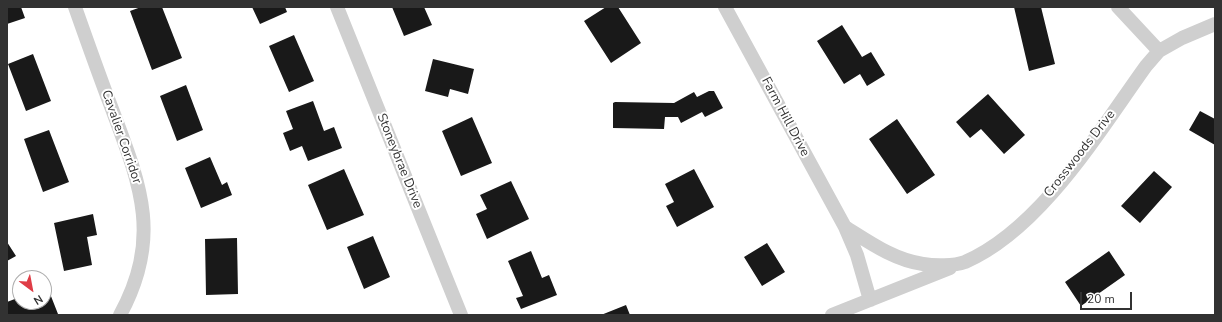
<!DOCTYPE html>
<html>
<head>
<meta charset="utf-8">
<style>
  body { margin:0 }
  #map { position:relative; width:1222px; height:322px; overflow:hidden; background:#fff; font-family:"Nunito Sans",sans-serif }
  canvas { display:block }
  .frame { position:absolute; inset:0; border:8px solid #323232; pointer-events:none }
  .north { position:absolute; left:12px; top:270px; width:40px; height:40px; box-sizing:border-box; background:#fff; border:1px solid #adadad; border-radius:50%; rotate:148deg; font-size:11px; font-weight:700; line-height:16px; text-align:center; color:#323232 }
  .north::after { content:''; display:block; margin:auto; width:14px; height:18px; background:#df3d46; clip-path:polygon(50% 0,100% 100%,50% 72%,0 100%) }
  .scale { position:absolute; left:1080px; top:292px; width:52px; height:18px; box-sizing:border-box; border:2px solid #323232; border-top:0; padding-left:5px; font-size:12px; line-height:14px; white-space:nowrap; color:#323232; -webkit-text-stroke:3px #fff; paint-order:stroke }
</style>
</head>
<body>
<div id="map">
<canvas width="1222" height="322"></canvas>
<div class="frame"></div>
<div class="north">N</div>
<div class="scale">20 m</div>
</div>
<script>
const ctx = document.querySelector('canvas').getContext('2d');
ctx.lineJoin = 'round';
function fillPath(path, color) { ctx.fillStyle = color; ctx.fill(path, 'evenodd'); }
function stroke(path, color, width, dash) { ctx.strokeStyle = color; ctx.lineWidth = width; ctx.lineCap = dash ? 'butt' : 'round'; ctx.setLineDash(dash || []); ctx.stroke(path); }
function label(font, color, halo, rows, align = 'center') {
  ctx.font = font + ' "Nunito Sans",sans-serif'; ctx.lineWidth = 4; ctx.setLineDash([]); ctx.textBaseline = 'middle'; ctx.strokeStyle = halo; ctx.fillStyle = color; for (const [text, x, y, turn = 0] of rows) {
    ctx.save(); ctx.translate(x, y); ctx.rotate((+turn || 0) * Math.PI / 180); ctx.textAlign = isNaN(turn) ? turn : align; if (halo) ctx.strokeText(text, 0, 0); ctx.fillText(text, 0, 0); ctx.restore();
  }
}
const building = new Path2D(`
  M7,7h14l4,11 -18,6z
  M141,7h21l20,51 -30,12 -22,-59z
  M252,7h33l2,5 -27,12z
  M392,7h32l8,18 -28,11z
  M606,7h12l23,36 -30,20 -27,-42z
  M1014,7h27l14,57 -26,7z
  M842,25l20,32 9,-5 14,23 -18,11 -7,-12 -16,10 -27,-43z
  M294,35l20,46 -25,11 -20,-46z
  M33,54l18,47 -25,10 -18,-47z
  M433,59l41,10 -6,25 -18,-5 -2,8 -23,-6z
  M186,85l17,45 -26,11 -17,-45z
  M709,91h5l9,17 -18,9 -3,-5 -21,11 -3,-6h-13l-1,12 -51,-1v-25l2,-1 59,1 20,-11 3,5z
  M988,94l37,41 -21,19 -23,-25 -11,9 -14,-16z
  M313,101l11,30 10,-4 8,21 -34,13 -6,-15 -12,5 -7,-18 10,-4 -7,-18z
  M1200,111l15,8v26l-26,-15z
  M472,117l20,46 -31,13 -19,-45z
  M897,119l38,56 -28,19 -38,-55z
  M49,130l20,52 -26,10 -19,-53z
  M210,157l12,28 5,-3 5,13 -31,13 -16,-40z
  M344,169l20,46 -37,15 -19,-45z
  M694,169l20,38 -37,20 -11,-21 8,-4 -9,-18z
  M1154,171l18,16 -32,36 -19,-17z
  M511,181l18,38 -42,20 -11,-25 11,-5 -7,-14z
  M93,214l4,21 -10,2 5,28 -28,6 -10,-48z
  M373,236l17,41 -26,12 -17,-42z
  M237,238l1,56 -32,1 -1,-56z
  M7,242l9,14 -9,5z
  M767,243l18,29 -23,14 -18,-29z
  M531,251l11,27 7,-3 8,20 -36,14 -5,-11 7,-2 -15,-35z
  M1109,251l16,24 -44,31 -16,-24z
  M47,286l11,28 -51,1v-13l13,-5v5h24v-14z
  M626,305l4,10h-29z`);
const street = new Path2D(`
  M75,7c12,34 24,68 37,102 29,77 50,129 8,206
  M337,7l124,308
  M725,7l120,220 12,28 13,45
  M1118,7l41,44
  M845,227c24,15 49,33 78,37 12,2 31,2 42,-2 76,-33 134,-131 181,-196l13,-15 23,-13 33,-14
  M832,315l118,-47`);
const streetNames = [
  ["Farm Hill Drive",785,117,62],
  ["Cavalier Corridor",121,137,71],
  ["Crosswoods Drive",1080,154,-52],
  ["Stoneybrae Drive",399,161,68]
];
fillPath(building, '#191919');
stroke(street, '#cfcfcf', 14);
label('13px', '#323232', '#fff', streetNames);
</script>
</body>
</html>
